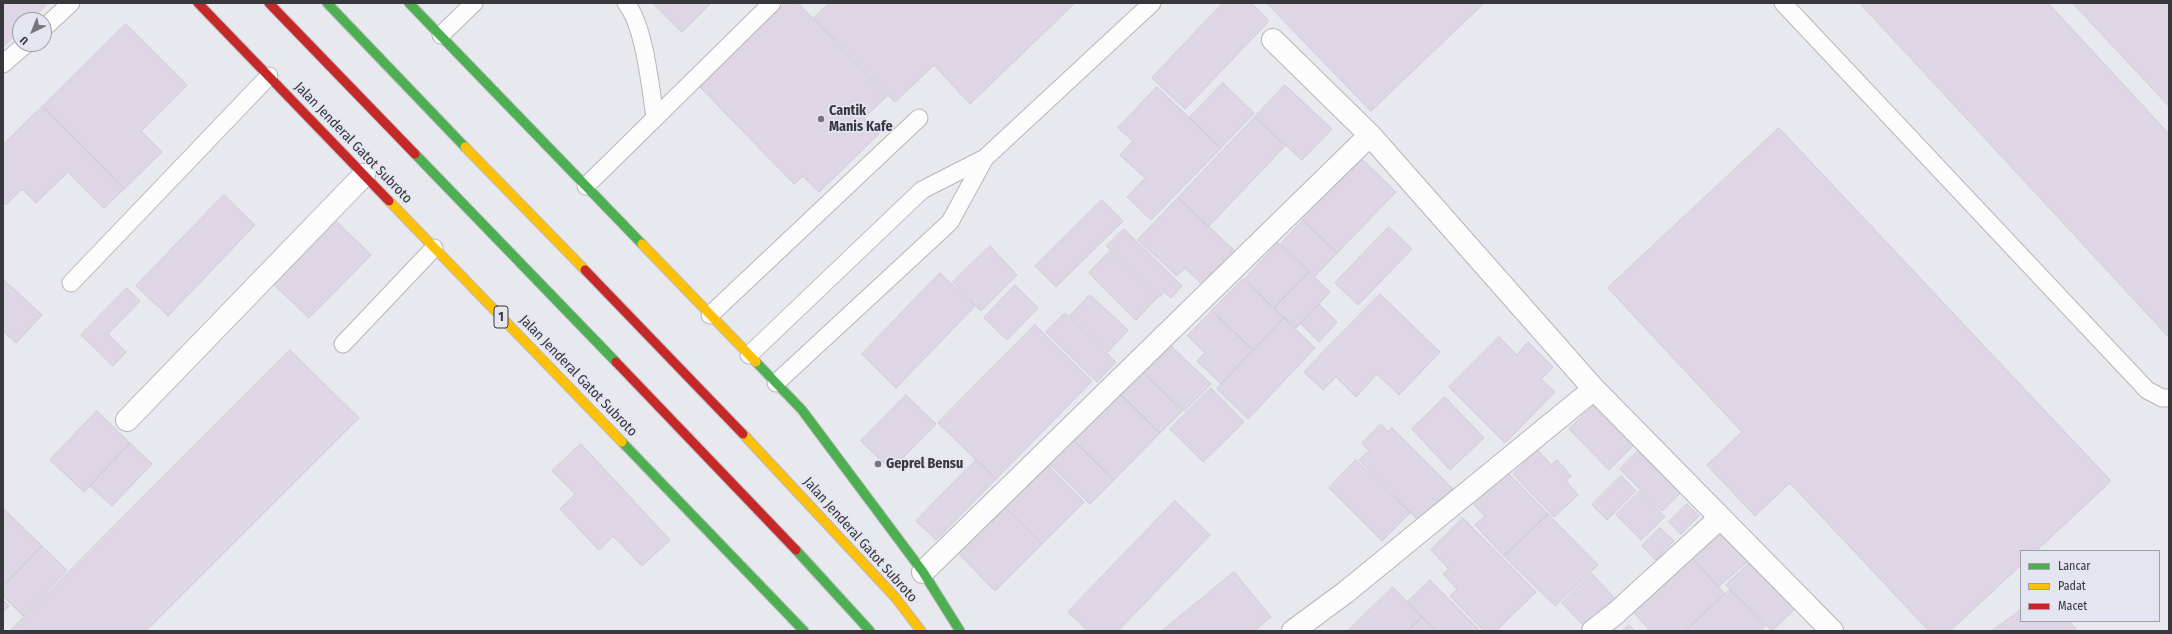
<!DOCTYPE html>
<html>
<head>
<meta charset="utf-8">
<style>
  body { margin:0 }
  #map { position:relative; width:2172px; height:634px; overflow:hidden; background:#e8e8ef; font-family:"Fira Sans Condensed",sans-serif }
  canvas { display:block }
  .frame { position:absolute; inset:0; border:4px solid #37373d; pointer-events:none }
  .legend { position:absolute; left:2020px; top:550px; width:140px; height:72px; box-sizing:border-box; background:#e5e5f2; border:1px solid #9f9faa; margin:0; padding:5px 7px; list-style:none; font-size:12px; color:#37373d }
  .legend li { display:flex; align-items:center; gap:8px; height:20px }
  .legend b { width:20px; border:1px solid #9f9faa }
  .north { position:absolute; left:12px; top:12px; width:40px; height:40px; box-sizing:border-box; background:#e5e5f2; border:1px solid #9f9faa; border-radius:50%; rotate:223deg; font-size:11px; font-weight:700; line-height:16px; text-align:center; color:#37373d }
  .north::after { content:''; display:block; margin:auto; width:14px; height:18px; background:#75757b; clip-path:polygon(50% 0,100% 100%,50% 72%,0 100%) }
</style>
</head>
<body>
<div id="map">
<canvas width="2172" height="634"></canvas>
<div class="frame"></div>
<ul class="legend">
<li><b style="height:5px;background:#4caf50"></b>Lancar</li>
<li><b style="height:5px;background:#ffc107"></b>Padat</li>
<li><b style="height:5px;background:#c62828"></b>Macet</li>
</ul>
<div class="north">U</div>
</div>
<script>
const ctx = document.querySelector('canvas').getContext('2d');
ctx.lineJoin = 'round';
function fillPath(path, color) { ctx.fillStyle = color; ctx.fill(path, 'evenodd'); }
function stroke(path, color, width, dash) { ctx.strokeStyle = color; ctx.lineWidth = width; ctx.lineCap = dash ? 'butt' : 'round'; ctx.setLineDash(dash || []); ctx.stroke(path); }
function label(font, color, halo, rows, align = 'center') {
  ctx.font = font + ' "Fira Sans Condensed",sans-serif'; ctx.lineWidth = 3.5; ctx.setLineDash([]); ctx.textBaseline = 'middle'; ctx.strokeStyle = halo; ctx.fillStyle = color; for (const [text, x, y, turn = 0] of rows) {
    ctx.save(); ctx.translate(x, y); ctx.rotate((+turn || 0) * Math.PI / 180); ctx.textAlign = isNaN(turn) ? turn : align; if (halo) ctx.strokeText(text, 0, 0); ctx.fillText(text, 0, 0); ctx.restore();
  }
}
const building = new Path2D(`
  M3,3h45l-17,17h-11v11l-17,16z
  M653,3h58l-29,29z
  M786,3h12l89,93 -23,22 15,16 -60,58 -16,-16 -9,8 -95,-98z
  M830,3h245l-105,101 -36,-39 -39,37 -81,-84z
  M1223,3h28l18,18 -84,88 -33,-31z
  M1267,3h217l-113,108z
  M1860,3h188l121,131v203z
  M2073,3h96v103z
  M126,24l61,61 -46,46 21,21 -38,37 -81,-83z
  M1223,83l31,30 -33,35 -32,-30z
  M1285,85l47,44 -30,31 -47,-43z
  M1157,87l64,61 -70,72 -24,-23 18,-19 -25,-23 13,-14 -15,-13z
  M43,106l81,83 -20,19 -36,-36 -32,31 -14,-14 -16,16 -3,-4v-56z
  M1255,117l30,29 -77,81 -30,-29z
  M1779,128l332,353 -75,70h-15v14l-71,66h-21l-139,-148 -35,33 -48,-51 35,-33 -134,-144z
  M1362,159l34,33 -59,61 -34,-33z
  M224,195l31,30 -87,91 -32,-30z
  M1178,198l56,52 -32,34 -17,-16 -8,8 -39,-36z
  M1102,200l21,21 -67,66 -21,-21z
  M330,215l41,40 -62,63 -41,-39z
  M1303,220l34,33 -22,23 -34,-32z
  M1389,227l23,22 -54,56 -23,-22z
  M1124,229l58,57 -11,12 -7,-6 -4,5 -53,-51z
  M1278,243l31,29 -35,36 -29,-29z
  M990,246l27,29 -36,36 -28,-29z
  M1110,251l48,46 -22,23 -47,-47z
  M1309,272l21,20 -34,36 -22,-20z
  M940,273l35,33 -79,82 -34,-34z
  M3,279l39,36 -26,28 -13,-12z
  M1243,279l41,39 -31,32 -41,-39z
  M1015,285l23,23 -31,32 -23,-22z
  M127,288l13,13 -32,33 18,18 -13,14 -32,-31z
  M1380,294l60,58 -41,43 -22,-21 -21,23 -20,-20 -13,13 -19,-18z
  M1090,295l38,35 -20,22 -38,-36z
  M1319,304l18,18 -18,20 -18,-18z
  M1212,311l41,39 -32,34 -24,-23 8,-8 -17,-17z
  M1065,313l51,49 -19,20 -51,-50z
  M1284,318l31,30 -67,71 -31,-30z
  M1035,325l57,56 -96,98 -58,-56z
  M1499,337l18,18 11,-13 25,25 -12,12 14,13 -50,51 -56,-56z
  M1169,344l42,40 -27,27 -42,-40z
  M290,350l69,68 -213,213h-136z
  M1141,370l41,41 -22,22 -41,-40z
  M1211,388l33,34 -41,40 -33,-33z
  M1115,389l45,44 -46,47 -45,-44z
  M906,395l30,29 -45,46 -30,-29z
  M1445,397l39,41 -34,32 -38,-41z
  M1598,402l39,40 -28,28 -40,-41z
  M97,411l33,32 -46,49 -34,-32z
  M1381,424l7,8 4,-4 61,61 -33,33 -61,-62 10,-9 -7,-8z
  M1069,436l45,44 -24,24 -45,-44z
  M130,443l22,21 -40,42 -22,-20z
  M581,444l89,96 -28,26 -29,-30 -14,14 -39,-41 15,-15 -23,-23z
  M1642,447l41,43 -21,21 -42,-42z
  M1538,450l13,15 6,-5 14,16 -5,5 12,14 -24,22 -41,-43z
  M976,460l20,19 -60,61 -20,-19z
  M1042,460l42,42 -42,42 -43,-43z
  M1356,460l54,53 -28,28 -53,-53z
  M1508,473l40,41 -44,42 -29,-31 10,-9 -11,-11z
  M1621,476l15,15 -29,29 -15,-15z
  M1640,491l25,26 -24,23 -25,-25z
  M999,501l43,43 -47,47 -43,-44z
  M1175,501l35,34 -92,96h-30l-20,-19z
  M1687,504l12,12 -18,18 -12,-12z
  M4,509l38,37 -39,40v-76z
  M1548,514l50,51 -43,41 -51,-50z
  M1463,518l73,74 -40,39h-12l-34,-35 7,-7 -14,-15 6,-5 -18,-19z
  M1722,523l31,34 -35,30 -30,-34z
  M1660,528l14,13 -18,19 -14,-14z
  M42,546l25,24 -44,46 -20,-20v-10z
  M1688,553l37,41 -41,37h-34l-21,-24z
  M1755,558l45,46 -28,27 -46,-46z
  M1234,572l37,45 -17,14h-92z
  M1592,574l30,32 -9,8 -8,-8 -21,20 -22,-23z
  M1430,580l50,51h-44l-28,-29z
  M1393,587l29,30 -14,14h-60z
  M1730,590l35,36 -5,5h-74z
  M3,600l6,6 -6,6z
  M2021,610v11h49l7,10h-85z
  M1422,617l14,14h-28z
  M1629,625l6,6h-12z`);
const lane = new Path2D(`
  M626,3c19,24 24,83 29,114
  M1783,3l364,387 15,8h7
  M44,28l27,-25
  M441,35l33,-32
  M3,64l23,-20
  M586,186l186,-183
  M71,283l198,-207
  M710,315l209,-197
  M343,344l91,-96
  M749,355l173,-165 63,-32 167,-155
  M776,383l174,-161 35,-64`);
const street = new Path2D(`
  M1273,40l97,95 224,254 238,242
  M127,420l237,-245
  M923,572l447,-437
  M1293,631l53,-39 248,-203
  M1593,631l23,-18 104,-95`);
const fast = new Path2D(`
  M327,3l138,144
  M409,3l233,241
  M415,154l201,208
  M756,362l46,48 121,162 37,59
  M622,442l182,189
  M796,550l74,81`);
const slow = new Path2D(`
  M465,147l120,123
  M389,201l233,241
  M642,244l114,118
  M743,434l152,163 26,34`);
const jam = new Path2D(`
  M198,3l191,198
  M269,3l146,151
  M585,270l158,164
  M616,362l180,188`);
const markers = [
  [821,119,4,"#75757b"],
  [878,464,4,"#75757b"]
];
const shields = [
  [501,317,14]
];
const shieldNames = [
  ["1",501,317]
];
const poiNames = [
  ["Cantik",829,111],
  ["Manis Kafe",829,127],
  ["Geprel Bensu",886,464]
];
const streetNames = [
  ["Jalan Jenderal Gatot Subroto",353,143,46],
  ["Jalan Jenderal Gatot Subroto",578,376,46],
  ["Jalan Jenderal Gatot Subroto",860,540,48]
];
fillPath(building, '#ded5e5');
stroke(building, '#cdccd1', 1);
stroke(lane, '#b6b6bb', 19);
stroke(street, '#b6b6bb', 24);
stroke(fast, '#b6b6bb', 11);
stroke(slow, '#b6b6bb', 11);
stroke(jam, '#b6b6bb', 11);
stroke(lane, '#fcfcfd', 17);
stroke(street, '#fcfcfd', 22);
stroke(fast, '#4caf50', 9);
stroke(slow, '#ffc107', 9);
stroke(jam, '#c62828', 9);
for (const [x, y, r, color] of markers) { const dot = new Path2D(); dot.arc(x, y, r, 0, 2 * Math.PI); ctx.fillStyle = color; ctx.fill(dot); stroke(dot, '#e5e5f2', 1.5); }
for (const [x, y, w] of shields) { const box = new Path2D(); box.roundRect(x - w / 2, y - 11, w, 22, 3); ctx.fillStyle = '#e5e5f2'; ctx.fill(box); stroke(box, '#37373d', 1); }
label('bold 13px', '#37373d', null, shieldNames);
label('bold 14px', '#37373d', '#e5e5f2', poiNames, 'left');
label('14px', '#37373d', '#e5e5f2', streetNames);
</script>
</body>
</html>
